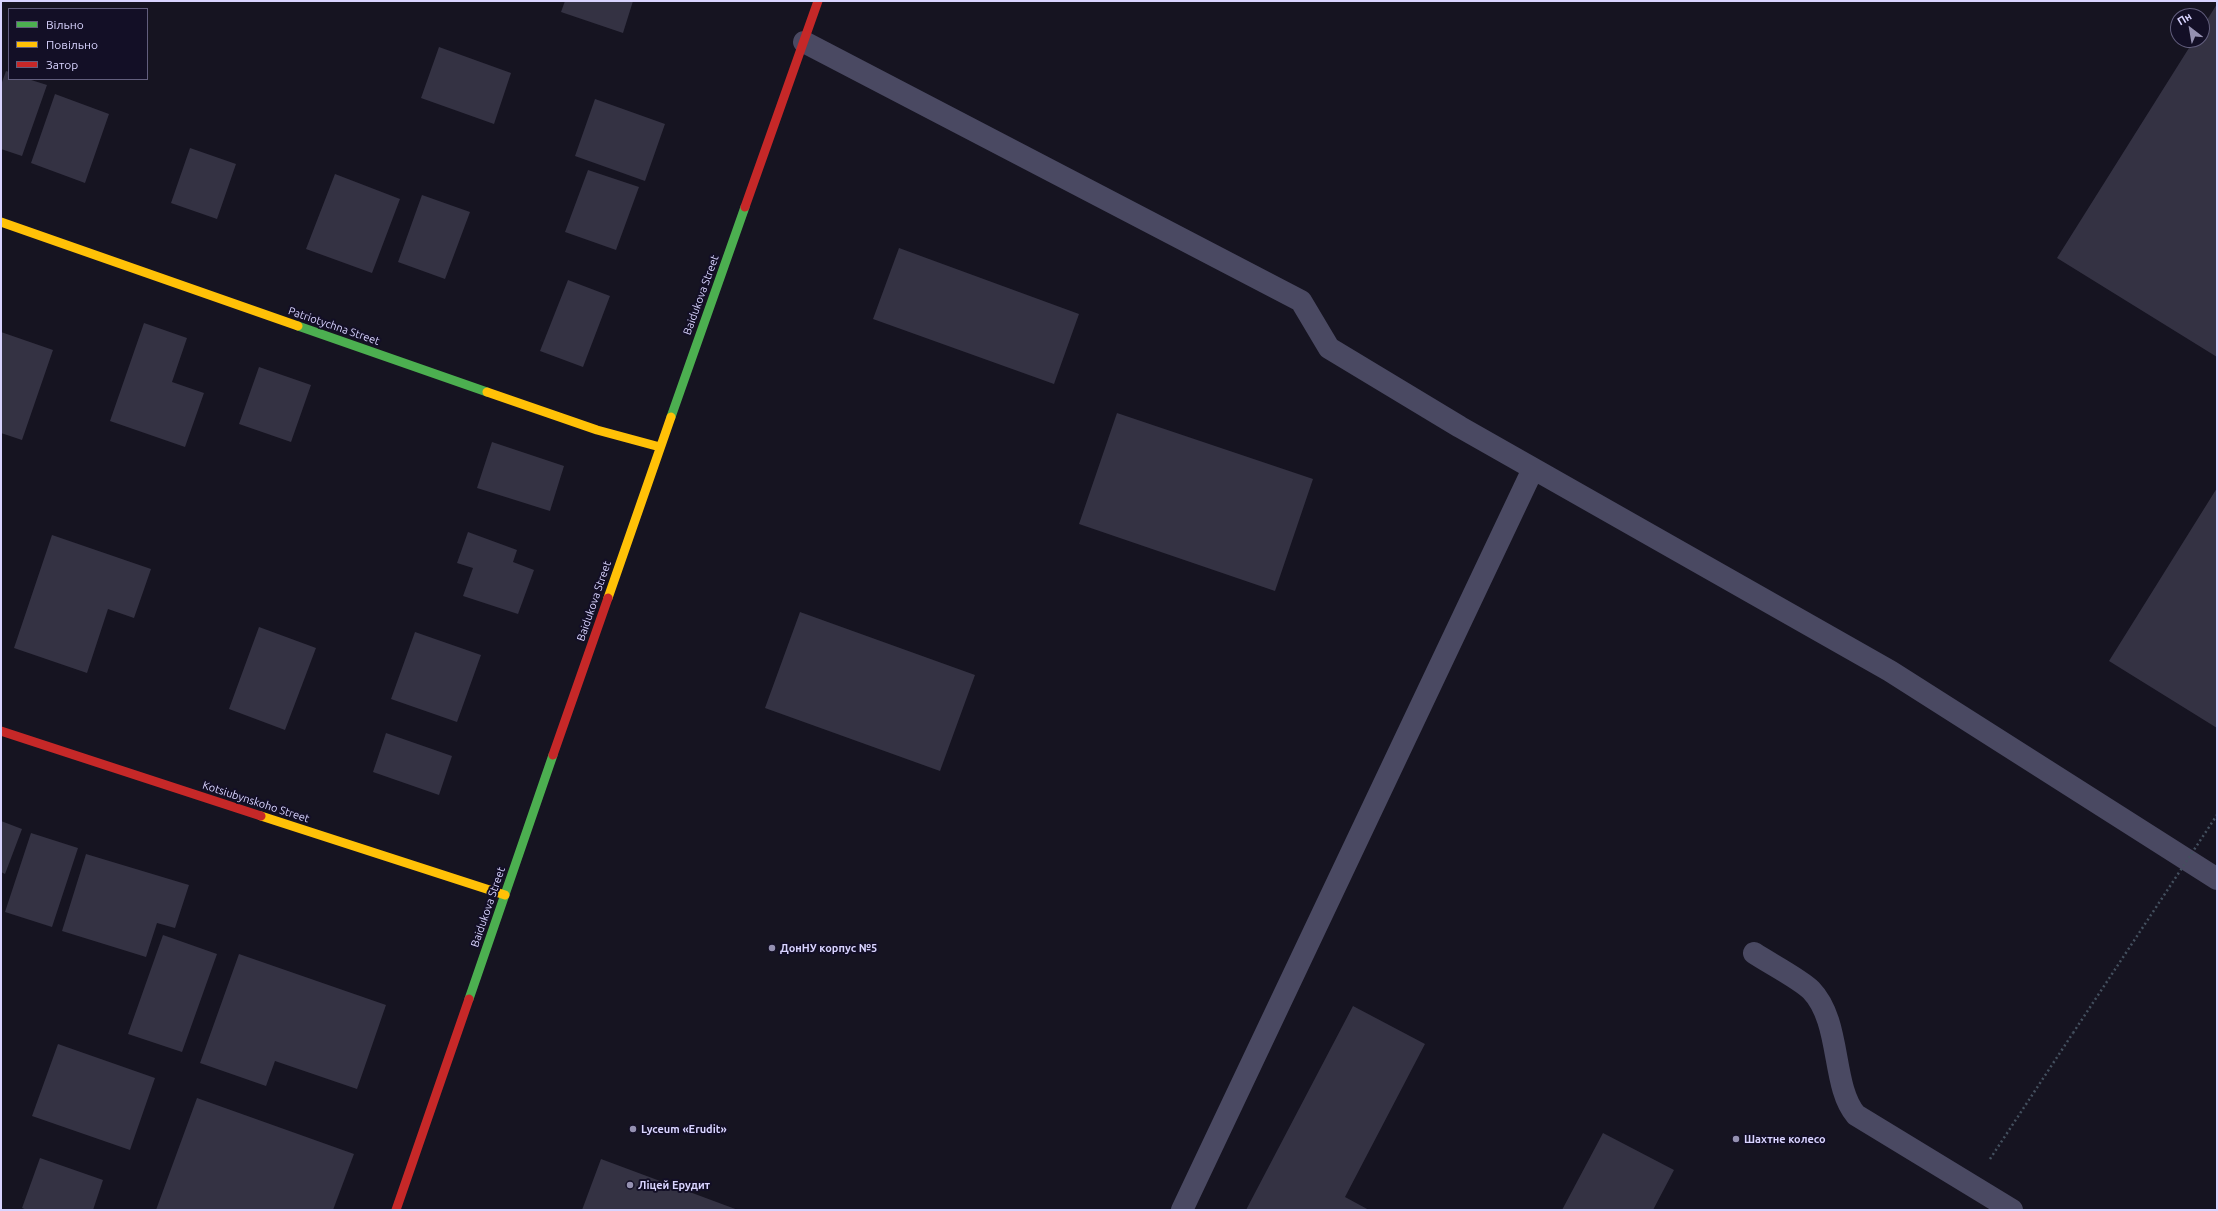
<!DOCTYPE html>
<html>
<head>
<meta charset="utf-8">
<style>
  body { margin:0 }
  #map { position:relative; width:2218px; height:1211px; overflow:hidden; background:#161421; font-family:Ubuntu,sans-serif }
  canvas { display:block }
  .frame { position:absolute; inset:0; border:2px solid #d9d4ff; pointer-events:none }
  .legend { position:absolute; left:8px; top:8px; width:140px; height:72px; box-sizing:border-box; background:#130f26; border:1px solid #625e7d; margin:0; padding:5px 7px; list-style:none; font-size:12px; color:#d9d4ff }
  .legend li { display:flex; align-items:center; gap:8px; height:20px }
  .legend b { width:20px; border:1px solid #625e7d }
  .north { position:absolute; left:2170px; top:8px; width:40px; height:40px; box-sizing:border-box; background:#130f26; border:1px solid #625e7d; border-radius:50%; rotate:329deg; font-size:11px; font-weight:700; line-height:16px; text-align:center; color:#d9d4ff }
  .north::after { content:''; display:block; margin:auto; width:14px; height:18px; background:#9591b1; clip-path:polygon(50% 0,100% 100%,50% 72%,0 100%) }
</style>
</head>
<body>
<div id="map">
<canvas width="2218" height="1211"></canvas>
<div class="frame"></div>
<ul class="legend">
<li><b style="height:5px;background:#4caf50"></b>Вільно</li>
<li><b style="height:5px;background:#ffc107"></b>Повільно</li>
<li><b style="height:5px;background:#c62828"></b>Затор</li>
</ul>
<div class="north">Пн</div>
</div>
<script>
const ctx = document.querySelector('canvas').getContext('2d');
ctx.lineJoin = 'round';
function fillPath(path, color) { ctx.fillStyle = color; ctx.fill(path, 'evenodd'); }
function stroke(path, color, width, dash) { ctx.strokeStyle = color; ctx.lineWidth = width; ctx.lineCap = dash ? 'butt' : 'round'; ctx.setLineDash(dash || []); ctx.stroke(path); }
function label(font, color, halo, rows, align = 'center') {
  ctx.font = font + ' Ubuntu,sans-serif'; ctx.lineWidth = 4; ctx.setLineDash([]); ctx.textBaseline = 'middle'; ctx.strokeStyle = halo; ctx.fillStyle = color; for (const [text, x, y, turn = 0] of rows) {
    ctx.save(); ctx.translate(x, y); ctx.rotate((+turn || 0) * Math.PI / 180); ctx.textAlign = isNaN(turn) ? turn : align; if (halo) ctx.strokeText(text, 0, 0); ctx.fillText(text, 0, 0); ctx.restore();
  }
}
const building = new Path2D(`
  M565,1h68l-10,32 -62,-21z
  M2217,4v353l-160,-99 137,-218h8v-12z
  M439,47l72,26 -17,51 -73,-26z
  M6,71l3,1v7h19l19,6 -25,71 -21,-7v-64z
  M55,94l54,20 -24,69 -54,-20z
  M595,99l70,25 -20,57 -70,-25z
  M190,148l46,16 -19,55 -46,-16z
  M588,170l51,17 -23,63 -51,-18z
  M335,174l65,25 -28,74 -66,-24z
  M422,195l48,17 -25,67 -47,-17z
  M899,248l180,66 -25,70 -181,-65z
  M568,280l42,16 -27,71 -43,-16z
  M144,323l43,15 -15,44 32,11 -19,54 -75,-26z
  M1,332l52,18 -31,90 -21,-7z
  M259,367l52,18 -20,57 -52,-18z
  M1117,413l196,66 -38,112 -196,-67z
  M492,442l72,24 -14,45 -73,-23z
  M2217,488v240l-108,-67z
  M468,532l49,18 -4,12 21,8 -16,44 -55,-18 10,-28 -16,-5z
  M52,535l99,34 -17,49 -26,-9 -21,64 -73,-25z
  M800,612l175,63 -35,96 -175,-63z
  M259,627l57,21 -31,82 -56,-21z
  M415,632l66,23 -24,67 -66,-23z
  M386,733l66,23 -13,39 -66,-23z
  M1,821l21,8 -17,45 -4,-2z
  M31,833l47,15 -26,79 -47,-15z
  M86,854l103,31 -14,43 -18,-5 -11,34 -84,-26z
  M163,935l54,19 -35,98 -54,-18z
  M239,954l147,51 -29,84 -82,-28 -9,25 -66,-23z
  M1353,1006l72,38 -80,153 24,13h-123z
  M58,1044l97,34 -25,72 -98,-34z
  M197,1098l157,56 -21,56h-177z
  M1603,1133l71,37 -21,40h-91z
  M40,1158l63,22 -10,30h-66l-5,-2z
  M601,1159l137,51h-156z`);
const path = new Path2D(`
  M1990,1159l83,-126`);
const lane = new Path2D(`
  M804,42l497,259 28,47 131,79 430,244 327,208
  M1754,953c15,10 46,26 57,37 31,32 20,96 45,125l156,95
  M1182,1210l351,-741`);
const fast = new Path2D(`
  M298,326l189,66
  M671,417l74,-210
  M469,999l84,-244`);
const slow = new Path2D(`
  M1,222l297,104
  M487,392l110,38 63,17
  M608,598l63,-181
  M261,816l244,79`);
const jam = new Path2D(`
  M745,207l73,-206
  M1,731l260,85
  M553,755l55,-157
  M396,1210l73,-211`);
const pathBridge = new Path2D(`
  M2073,1033l144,-218`);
const markers = [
  [772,948,4,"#9591b1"],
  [633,1129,4,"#9591b1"],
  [1736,1139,4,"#9591b1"],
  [630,1185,4,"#9591b1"]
];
const streetNames = [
  ["Baidukova Street",701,295,-70],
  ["Patriotychna Street",334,326,19],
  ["Baidukova Street",594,601,-71],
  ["Kotsiubynskoho Street",256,802,18],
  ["Baidukova Street",488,907,-71]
];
const poiNames = [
  ["ДонНУ корпус №5",780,948],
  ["Lyceum «Erudit»",641,1129],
  ["Шахтне колесо",1744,1139],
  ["Ліцей Ерудит",638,1185]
];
fillPath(building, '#343243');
stroke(path, '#44505f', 2.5, [2, 3]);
stroke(lane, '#4a4962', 22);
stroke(fast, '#4caf50', 9);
stroke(slow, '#ffc107', 9);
stroke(jam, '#c62828', 9);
stroke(pathBridge, '#44505f', 2.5, [2, 3]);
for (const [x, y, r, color] of markers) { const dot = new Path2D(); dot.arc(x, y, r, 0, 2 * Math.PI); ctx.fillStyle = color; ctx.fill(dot); stroke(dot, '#130f26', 1.5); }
label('11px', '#d9d4ff', '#130f26', streetNames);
label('bold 11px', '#d9d4ff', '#130f26', poiNames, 'left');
</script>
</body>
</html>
